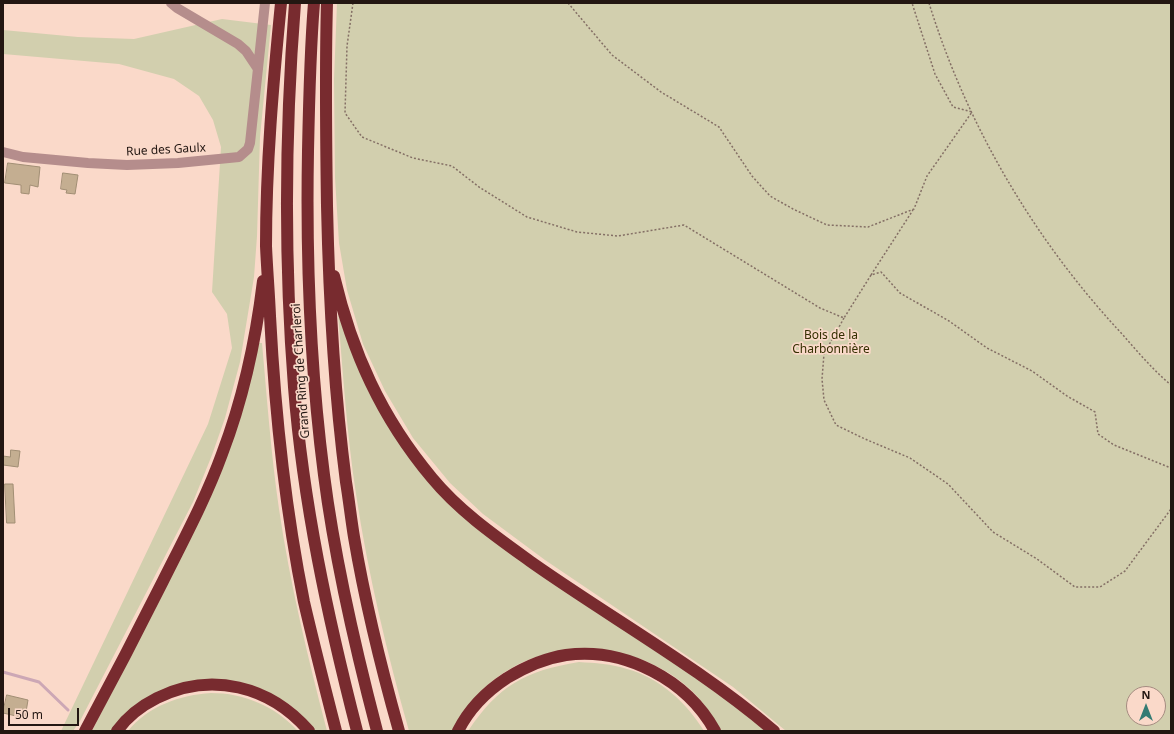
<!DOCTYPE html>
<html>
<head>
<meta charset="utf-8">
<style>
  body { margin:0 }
  #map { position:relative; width:1174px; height:734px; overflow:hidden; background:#fad9c9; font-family:"Noto Sans",sans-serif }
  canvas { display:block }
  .frame { position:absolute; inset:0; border:4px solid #231712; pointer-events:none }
  .north { position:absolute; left:1126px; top:686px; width:40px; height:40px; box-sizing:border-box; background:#fad9c9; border:1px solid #a48b80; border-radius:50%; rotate:0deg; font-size:11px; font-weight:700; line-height:16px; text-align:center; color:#231712 }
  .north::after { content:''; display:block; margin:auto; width:14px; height:18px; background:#347b73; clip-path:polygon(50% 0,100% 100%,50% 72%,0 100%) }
  .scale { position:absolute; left:8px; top:708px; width:71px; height:18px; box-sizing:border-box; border:2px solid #231712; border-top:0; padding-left:5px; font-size:12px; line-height:14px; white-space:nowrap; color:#231712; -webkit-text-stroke:3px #fad9c9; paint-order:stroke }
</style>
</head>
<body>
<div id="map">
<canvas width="1174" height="734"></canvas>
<div class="frame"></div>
<div class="north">N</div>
<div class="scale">50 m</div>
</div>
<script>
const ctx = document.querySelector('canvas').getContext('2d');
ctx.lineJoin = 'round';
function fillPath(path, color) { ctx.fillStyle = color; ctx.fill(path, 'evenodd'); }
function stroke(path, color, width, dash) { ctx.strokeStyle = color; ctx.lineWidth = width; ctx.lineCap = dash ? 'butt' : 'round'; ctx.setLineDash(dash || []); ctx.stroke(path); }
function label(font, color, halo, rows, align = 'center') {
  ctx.font = font + ' "Noto Sans",sans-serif'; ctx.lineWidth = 3.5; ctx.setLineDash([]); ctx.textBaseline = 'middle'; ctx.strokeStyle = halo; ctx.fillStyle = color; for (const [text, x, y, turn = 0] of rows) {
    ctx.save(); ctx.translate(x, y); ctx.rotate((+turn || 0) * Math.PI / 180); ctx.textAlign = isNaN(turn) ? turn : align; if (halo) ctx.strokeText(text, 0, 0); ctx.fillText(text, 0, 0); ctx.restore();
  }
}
const green = new Path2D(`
  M337,3h834v728h-385l-53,-44 -188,-127 -62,-46 -33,-31 -37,-45 -28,-47 -22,-47 -16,-54 -8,-47 -4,-65 -1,-99zM1134,694h24v24h-24z
  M222,19l49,6 -11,112 -3,99 -3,41 -14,85 -15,56 -13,37 -19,47 -113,219 -7,10h-12l147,-307 24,-76 -5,-34 -15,-22 9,-145 -8,-27 -14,-24 -25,-17 -55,-15 -116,-10v-24l75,7 56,2z
  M338,314l13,36 92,146 276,197 47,38h-45c-10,-19 -24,-38 -42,-51 -55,-41 -136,-42 -189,3 -16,13 -26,31 -36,48h-45c-22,-78 -41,-157 -53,-237 -9,-59 -13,-120 -18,-180z
  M259,343h3c5,55 9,111 17,166 11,75 29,149 48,222h-11l-17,-18 -10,-9 -27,-15 -61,-9 -88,48 -3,3h-18l113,-224z
  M579,662c16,1 33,2 48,7 33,9 60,34 77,62h-236c31,-46 57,-60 111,-69z
  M211,693c33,0 64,13 87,38h-170c20,-25 52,-36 83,-38z`);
const stream = new Path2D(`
  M3,672l36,10 29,28`);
const building = new Path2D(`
  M8,163l32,4 -2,20 -8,-2 -1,9 -8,-1v-8l-16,-2z
  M63,173l15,2 -3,19 -9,-1 1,-3 -6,-1z
  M11,450l9,1 -2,16 -15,-2v-9l7,1z
  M5,484h8l2,39h-8z
  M7,695l21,5 -3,18 -22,-5z`);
const path = new Path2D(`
  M353,3l-6,43 -2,67 17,24 51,21 39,8 27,21 48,30 50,15 41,4 66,-11 136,83 24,10 27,-43 10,-3 19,21 49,28 38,27 45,23 35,25 28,16 3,22 16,11 57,23
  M568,3l44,52 49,37 58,35 33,49 18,20 23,13 34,16 41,2 46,-18 13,-33 45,-64 -19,-5 -18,-33 -23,-71
  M929,3c38,123 106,238 194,332 15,17 30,35 48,50
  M871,275l42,-65
  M844,318l-20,36 -2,25 2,21 12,25 29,14 45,19 38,26 45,48 44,27 38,28h25l25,-16 46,-62`);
const minor = new Path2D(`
  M171,3l6,5 61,36 8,7 12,18
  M3,152l20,5 65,6 39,2 51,-2 61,-6 9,-8 2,-6 15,-140`);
const motorway = new Path2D(`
  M281,3c-8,81 -15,162 -15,243 1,23 3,47 4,70 5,96 15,192 34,286 10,43 21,86 32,129
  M295,3c-10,127 -11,256 -1,384 9,116 34,231 63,344
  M314,3c-4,49 -5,98 -6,148 -2,108 2,216 16,324 11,86 31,172 53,256
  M327,3c-2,68 -1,135 0,203 2,93 7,184 19,276 3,18 5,37 8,55 11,65 27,130 45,194
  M334,276c18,76 47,141 98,202 28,34 66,60 102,86 80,56 166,104 240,167
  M85,731c27,-50 53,-100 78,-150 21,-42 43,-83 59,-127 21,-55 34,-115 41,-173
  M117,731c10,-14 24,-25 40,-33 54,-27 113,-12 152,33
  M458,731c11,-22 29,-40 49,-53 18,-11 39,-20 59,-23 59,-8 121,25 149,76`);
const streetNames = [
  ["Rue des Gaulx",166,150,-3],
  ["Grand Ring de Charleroi",301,371,-94]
];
const parkNames = [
  ["Bois de la",831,336],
  ["Charbonnière",831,350]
];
fillPath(green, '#d2cfae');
stroke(stream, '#cca7b5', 3);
fillPath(building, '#c4ae91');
stroke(building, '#a18e74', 1);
stroke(path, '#846f65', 1.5, [2, 2]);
stroke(minor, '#b58d8c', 10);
stroke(motorway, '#782b2f', 12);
label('12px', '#231712', '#fad9c9', streetNames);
label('12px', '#342f01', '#fad9c9', parkNames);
</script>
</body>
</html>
